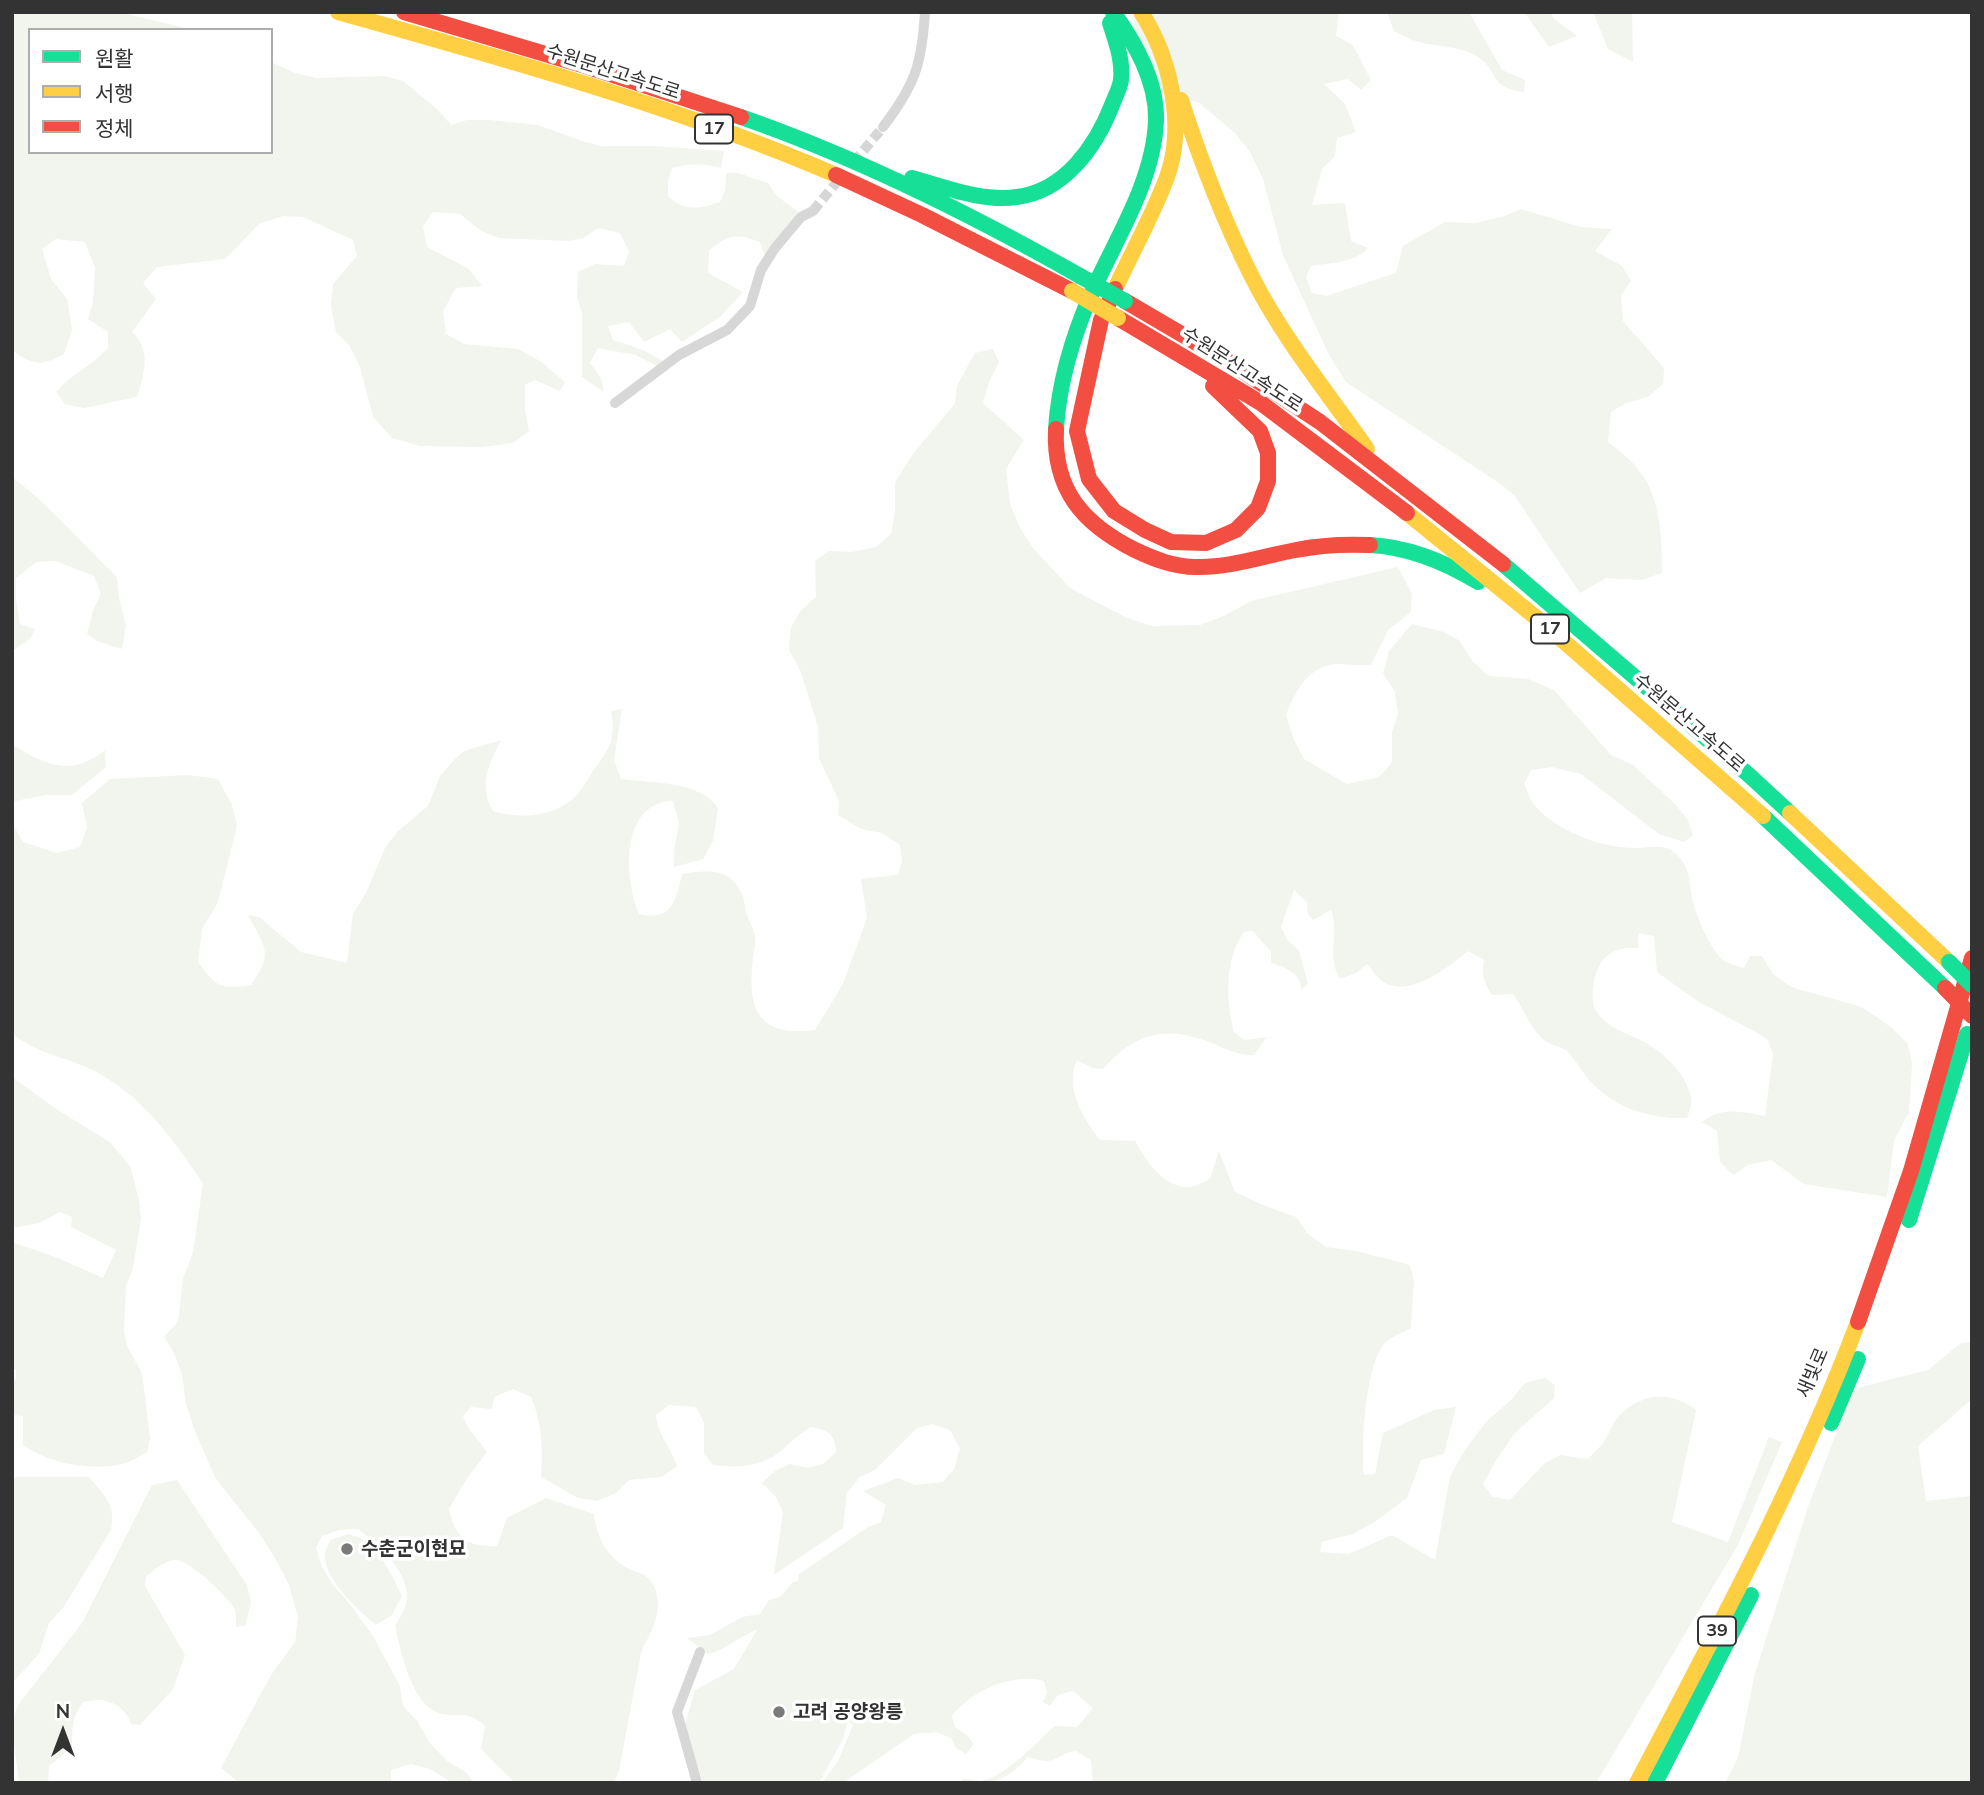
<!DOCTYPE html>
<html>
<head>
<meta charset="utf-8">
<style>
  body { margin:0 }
  #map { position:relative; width:1984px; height:1795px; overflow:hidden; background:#fff; font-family:Mulish,"Noto Sans KR",sans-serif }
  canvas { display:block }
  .frame { position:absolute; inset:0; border:14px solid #333; pointer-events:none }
  .legend { position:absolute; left:28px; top:28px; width:245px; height:126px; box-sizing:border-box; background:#fff; border:2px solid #adadad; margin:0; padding:9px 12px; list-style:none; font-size:21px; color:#333 }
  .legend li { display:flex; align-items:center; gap:14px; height:35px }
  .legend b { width:35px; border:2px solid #adadad }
  .north { position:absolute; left:28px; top:1697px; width:70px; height:70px; -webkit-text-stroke:5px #fff; paint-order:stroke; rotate:0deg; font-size:19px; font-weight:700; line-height:28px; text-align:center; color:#333 }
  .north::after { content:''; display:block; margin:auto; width:24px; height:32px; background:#333; clip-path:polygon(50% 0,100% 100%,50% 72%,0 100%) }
</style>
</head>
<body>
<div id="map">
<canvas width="1984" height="1795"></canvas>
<div class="frame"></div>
<ul class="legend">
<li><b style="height:9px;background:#16e098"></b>원활</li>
<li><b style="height:9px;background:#ffcf43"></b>서행</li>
<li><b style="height:9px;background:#f24e42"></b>정체</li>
</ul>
<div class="north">N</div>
</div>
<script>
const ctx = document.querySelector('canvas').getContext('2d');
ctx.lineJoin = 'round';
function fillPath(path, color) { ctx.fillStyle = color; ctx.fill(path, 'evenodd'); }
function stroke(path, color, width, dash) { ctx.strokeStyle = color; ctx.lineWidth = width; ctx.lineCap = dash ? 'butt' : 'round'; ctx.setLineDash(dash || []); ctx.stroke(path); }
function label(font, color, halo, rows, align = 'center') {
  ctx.font = font + ' Mulish,"Noto Sans KR",sans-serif'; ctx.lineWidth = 7; ctx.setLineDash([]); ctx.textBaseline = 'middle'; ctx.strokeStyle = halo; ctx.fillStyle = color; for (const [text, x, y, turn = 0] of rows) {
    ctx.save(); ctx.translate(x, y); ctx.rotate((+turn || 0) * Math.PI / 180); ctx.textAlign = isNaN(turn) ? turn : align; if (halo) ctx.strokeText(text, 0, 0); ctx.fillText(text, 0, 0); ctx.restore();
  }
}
const green = new Path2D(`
  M12,12h106l76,18h-164v122h241v-90l24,11 21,5 69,-2 18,5 36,30 12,14 16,-5h23l48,5 44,16 20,5h52l70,5 -3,17c-17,-5 -32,-5 -49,0l-4,13v15c17,16 31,13 52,6l5,-12 1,-17h12l30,10 9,13 21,16 -33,45 -5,-15c-24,-9 -32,-8 -51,9l-1,22 35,19 -22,24 -39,26 -12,-13 -26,13 -15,-20 -21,4 5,14 30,10 20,11 -6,5 -21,-11 -38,-7 -8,15 11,15 3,14 -22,-15v-64l-5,-17 1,-24 17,-8 29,2 5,-15 -9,-18 -22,-5 -14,10 -16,3 -69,-3 -18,-7 -21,-17 -27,-2 -10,14 4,21 42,22 13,17 -26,2 -13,23 3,23 18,10 54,5 22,12 25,21 -5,9 -25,-11 -10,5v25l4,21 -16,12 -31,4 -62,-1 -28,-8 -19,-21 -13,-50 -11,-22 -13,-13 -5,-26 2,-22 24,-28 -4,-16 -50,-23 -20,-1 -24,8 -34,35 -68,8 -14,16 13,16 -24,33c20,19 12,42 5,65l-53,11 -19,-4 -9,-12c15,-18 36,-26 52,-44v-16l-20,-13 5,-16 2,-35 -10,-26 -29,-3 -14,10 9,30 16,20 5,31 -8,24c-22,12 -31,12 -52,-4z
  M1135,12h204l-3,24 17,9 18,35 -10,10 -13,-11 -24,5 21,20 11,28 -19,6 -2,18 -13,13 -10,36 33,-2 6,38 17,7c-13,15 -39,15 -57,18l-5,11 6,16 15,3 69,-23 7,-27 42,-24 30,1 27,-6 19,-8 60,18 31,2 -17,22 27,15 9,15 -10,14 2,26 41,47 -1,16 -15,13 -22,6 -15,9 -3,30c11,9 24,18 32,30 21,26 22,69 22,101l-21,7 -35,-2 -26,15 -66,-98 -12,-10 -156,-103 -17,-27 -46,-100 -20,-76 -13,-27 -15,-19 -36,-30 -39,-11 -26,-61z
  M1387,12h82l33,58 23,10 -1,12c-37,-5 -24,-20 -46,-35 -17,-11 -39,-10 -59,-15 -8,-2 -17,-7 -25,-11z
  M1524,12h27l2,6 24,18 -28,11z
  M1593,12h39l1,50 -25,-13z
  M993,349l6,13 -10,20 -6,21 41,37 -18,29 4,35 10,24 13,20 37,40 55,29 26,9 49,-1 24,-9 27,-15 147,-34 14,27 -1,18 -23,18 -17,35c-11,1 -22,-1 -33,-1 -29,0 -43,28 -52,51l8,25 10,19 43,25 32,-7 13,-15v-30l6,-18 -3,-22 -12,-19 6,-22 23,-27 32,8 16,9 12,20 17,15 39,3 26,11 57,65 22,10 42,39 13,16 5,15 -9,7 -25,-8 -78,-60 -29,-7 -21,3 -7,14c3,6 5,14 9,19 21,28 69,45 102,45 15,1 28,-6 41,6 14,12 13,28 16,44 4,18 18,51 32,63 5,3 14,5 20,7l6,-12h12l11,18 18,13 71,20 30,21 16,16 4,20 -3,48 -15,29 -7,56 -83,-13 -33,-24 -23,5 -15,10 -13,-13 -3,-31 -15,-9c20,-16 40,-10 63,-6l8,-62 -5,-14 -12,-8 -57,-30 -42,-30 -3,-36 -16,-3v15c-12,0 -20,0 -30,7 -14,10 -21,46 -10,59 14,17 33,20 50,30 18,11 39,32 43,53 2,6 -2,15 -4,21 -34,1 -68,-8 -93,-33 -11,-10 -17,-24 -27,-34 -5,-4 -14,-5 -20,-9 -15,-10 -23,-33 -34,-48l-21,1c-8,-12 -11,-21 -8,-35l-16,-9c-19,16 -62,50 -87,29 -5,-4 -9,-11 -14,-16l-11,9 -16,6c-14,-23 0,-44 -9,-69l-18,10 -5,-6 -1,-12 -13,-12 -13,37 7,14 11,9 9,34 -7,6c0,-17 -16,-23 -30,-27v-11l-18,-21 -9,1c-20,29 -18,67 -10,100l10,8 23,-3 -13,18c-17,0 -28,-6 -42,-12 -47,-18 -76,-11 -109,26l-10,-1 -16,-8c-13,27 6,58 23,80l35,1c12,20 27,46 54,46 6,0 15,-5 21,-8l9,-28 16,41 28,13 33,12 11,16 19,14 30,4 54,14 4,16 -3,47c-7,4 -18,8 -24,13 -22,19 -26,105 -23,134l11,-1 8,-41 51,-23 22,-3 -12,47 -23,6 -14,38 -34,25 -20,11 -31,8 -2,10 29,2 43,-19 43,25 15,-84 13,-23 23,-31 24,-21 15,-18 20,-5 10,7 -1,13 -39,35 -20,29 -12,22 10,13 17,3 34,-36 16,-9 28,4c6,-7 14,-13 18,-21 4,-6 6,-14 11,-20 23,-25 52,-28 79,-8l-24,112 56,20 41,-105 13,5 -44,103 -142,238h-503l-2,-23 -15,-9c-25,4 -16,16 -48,6 -25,27 -35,26 -70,26l5,-4c5,0 12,2 17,2 25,-3 55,-38 75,-55l22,1 16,-19 -20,-17 -15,4 -8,11 -7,-4 4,-10 -3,-11c-30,-9 -74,10 -92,35l3,11 12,8 7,9 -8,10 -10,-6 -5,-10 -15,-6 -22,2 -71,49h-21l16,-22 15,-36 -5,-4 -5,18 -24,44h-116l-19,-55 11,-38 39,-21 23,-39c-18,6 -31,20 -49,24l-21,-16 23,-3 32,-18 18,-3 9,-14 11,-3 13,-15 5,-1 1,-7 69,-47 13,-5 5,-17 -23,-14 35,-13 17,7 28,-3 11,-13 6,-21 -10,-18 -18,-6 -15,4 -42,42 -15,7 -13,16 -4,35 -69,47 9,-63 -7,-15 -14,-14 13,-12 15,-7 16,4 17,-4 13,-12c-1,-18 -8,-22 -25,-25 -13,7 -22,18 -34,27 -18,13 -42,14 -64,11l-9,-11v-31l-8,-16 -27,-2 -13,10c2,21 14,31 21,51l-15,11 -33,3 -13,13 -19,8 -19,-3 -37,-21c2,-27 1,-55 -10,-80l-18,-8 -19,8 -2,12 -21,-2 -8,9c6,17 15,22 24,36l-21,28 -17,29c6,29 18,38 48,37l10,-28 39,-20 48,16c2,22 13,43 33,54 6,3 15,5 20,9 11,9 13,29 9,41 -2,11 -11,24 -15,35l-22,118 -5,12h-99l-34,-34 4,-23c-21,-20 -33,-5 -51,-15 -23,-12 -34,-62 -39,-85 5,-9 13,-20 12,-31 -1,-26 -30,-51 -49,-66l-19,1 -17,6 -6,12 6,19 12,19 12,13 27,37 27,50 3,20 15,16 11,20 18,19 20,12 7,10h-21l-23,-14 -19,-5 -20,6v13h-152l-18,-15 50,-93 24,-33 3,-25 -9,-32 -14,-27 -16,-25 -43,-54 -21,-47 -9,-28 -4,-29 -8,-22 -10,-16 14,-15 5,-44 10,-25 10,-70c-29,-42 -58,-84 -103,-109 -29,-17 -62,-18 -88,-41v-210l11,19 34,11 23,-6 7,-20 -5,-24 28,-24 78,-4 30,4 14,26 5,21 -19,76 -16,27 -4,33c20,26 20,27 53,23 23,-32 14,-38 -3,-70l11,2 42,35 46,11 6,-49 13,-21 19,-45 13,-17 30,-25 12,-30 14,-16 10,-9 37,-11c-12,24 -23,46 -8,71 28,8 59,7 82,-14 7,-7 13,-18 19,-27 16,-22 22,-31 17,-59l11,-2 -8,51 7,19c30,4 80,2 97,29l-5,33 -10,18 -29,8v-16l5,-28 -6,-22c-53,1 -49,77 -34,113 32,8 37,-13 43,-40 25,-4 48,-7 60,20 3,7 3,15 5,21 2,7 7,14 8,21 1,11 -3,22 -3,33 -4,49 14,67 63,61l28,-46 24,-66 -6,-39 37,-4 4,-15 -2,-15 -18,-12 -21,-4 -23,-14 1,-14 -20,-43 -1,-31 -17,-55 -12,-22 2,-23 10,-17 15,-13 -1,-36 14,-10 22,1 25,-5 15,-13 4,-23v-29l18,-28 42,-51 2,-17 18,-33z
  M12,477c39,29 70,67 105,100l2,21 7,28 -4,23 -25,-8 -10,-7 6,-24 8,-16 -7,-18 -39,-15 -19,1 -20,16v20l4,26 15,5 -5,10 -18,12z
  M12,744c33,22 60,33 93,6l1,17 -34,28h-26l-31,6 -3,8z
  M12,1077l44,32 54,33 20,24 9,34 2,19 -8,49 -7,18 -2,44 3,16 14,25 3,17 6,51 -3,13c-9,5 -19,12 -30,13 -31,5 -69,-2 -94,-20v-29l-11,-1v-37l4,2v-10l-4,-3v-125l46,16 45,20 13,-28 -45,-23 1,-10 -12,-5 -21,11 -27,5z
  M1972,1342v57l-54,47 8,55 46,-5v287h-247l13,-25 17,-85 54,-169 44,-115 75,-19 33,-27z
  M21,1477h68c16,19 27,27 22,53l-48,78 -14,15 -10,31 -27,29v-205z
  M177,1480l70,105 4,18 -6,23 -9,1c0,-5 0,-12 -1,-17 -4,-11 -49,-53 -61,-50 -11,2 -21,10 -28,17l-1,9 40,69 -12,34 -33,36 -9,-1c-6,-21 -29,-28 -48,-22 -11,14 -11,28 -11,45l-23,19 -1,17h-29c-2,-24 -11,-56 -1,-78l64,-82 70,-138z
  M348,1534c28,6 42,37 54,62l-10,19 -16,10c-17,-14 -52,-45 -51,-70 0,-6 3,-10 6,-15z`);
const streetTunnel = new Path2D(`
  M854,162l29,-35
  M813,211l28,-34`);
const street = new Path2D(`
  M883,127c32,-42 39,-63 42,-115
  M615,403l64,-48 48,-25 23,-24 11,-36 14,-22 26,-31 12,-6
  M697,1783l-20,-71 23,-60`);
const fast = new Path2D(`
  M741,117c118,41 230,97 339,159
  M912,178c33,9 70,24 105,19 48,-6 79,-51 95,-92 3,-8 8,-17 9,-25 2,-20 -5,-38 -11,-57
  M1056,429c3,-49 17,-94 37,-139 24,-53 61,-110 63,-170 1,-39 -21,-77 -43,-108
  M1370,545c39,2 75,17 108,37
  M1503,564l247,212 40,37
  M1763,816l182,172
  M1909,1220l58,-186
  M1831,1423l27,-64
  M1655,1783l96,-188`);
const slow = new Path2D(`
  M338,12c167,47 338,94 498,163
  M1181,100c19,59 42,119 70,175 31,62 76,117 116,174
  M1115,289c17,-37 38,-74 52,-112 19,-52 3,-120 -26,-165
  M1407,513l137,111 219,192
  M1790,813l159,149
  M1637,1783c79,-151 161,-302 221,-461`);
const jam = new Path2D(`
  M404,12l175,52 162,53
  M836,175l86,40 150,76
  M1115,289l-14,31 -24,111 12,48 25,32 31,19 26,12 35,1 30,-13 22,-22 10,-27v-28l-8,-22 -47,-45
  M1125,301l104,61 91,60 183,142
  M1118,318l143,85 146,110
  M1056,429c-3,61 27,95 79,121 19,9 39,17 61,17 34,1 67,-11 100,-17 24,-5 50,-6 74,-5
  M1858,1322l53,-151 61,-213`);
const fastBridge = new Path2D(`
  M1080,276l45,25
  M1949,962l23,23`);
const slowBridge = new Path2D(`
  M1072,291l46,27`);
const jamBridge = new Path2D(`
  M1945,988l27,28`);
const markers = [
  [347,1549,7,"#7a7a7a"],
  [779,1712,7,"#7a7a7a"]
];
const shields = [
  [714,129,38],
  [1550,629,38],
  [1717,1631,38]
];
const shieldNames = [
  ["17",714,129],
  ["17",1550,629],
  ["39",1717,1631]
];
const streetNames = [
  ["수원문산고속도로",613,72,18],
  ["수원문산고속도로",1242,370,33],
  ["수원문산고속도로",1689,723,41],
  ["새빛로",1813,1373,-67]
];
const poiNames = [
  ["수춘군이현묘",361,1549],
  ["고려 공양왕릉",793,1712]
];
fillPath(green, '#f1f5ed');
stroke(streetTunnel, '#d6d6d6', 10, [10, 5]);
stroke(street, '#d7d7d7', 10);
stroke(fast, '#16e098', 16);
stroke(slow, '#ffcf43', 16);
stroke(jam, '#f24e42', 16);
stroke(fastBridge, '#16e098', 16);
stroke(slowBridge, '#ffcf43', 16);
stroke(jamBridge, '#f24e42', 16);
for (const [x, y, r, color] of markers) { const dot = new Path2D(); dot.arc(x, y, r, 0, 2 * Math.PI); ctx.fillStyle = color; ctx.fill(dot); stroke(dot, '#fff', 2.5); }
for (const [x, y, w] of shields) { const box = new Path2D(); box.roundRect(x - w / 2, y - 14.5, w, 29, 5); ctx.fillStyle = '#fff'; ctx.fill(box); stroke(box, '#333', 2); }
label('bold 18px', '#333', null, shieldNames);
label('19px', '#333', '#fff', streetNames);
label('bold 19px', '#333', '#fff', poiNames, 'left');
</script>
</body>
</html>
